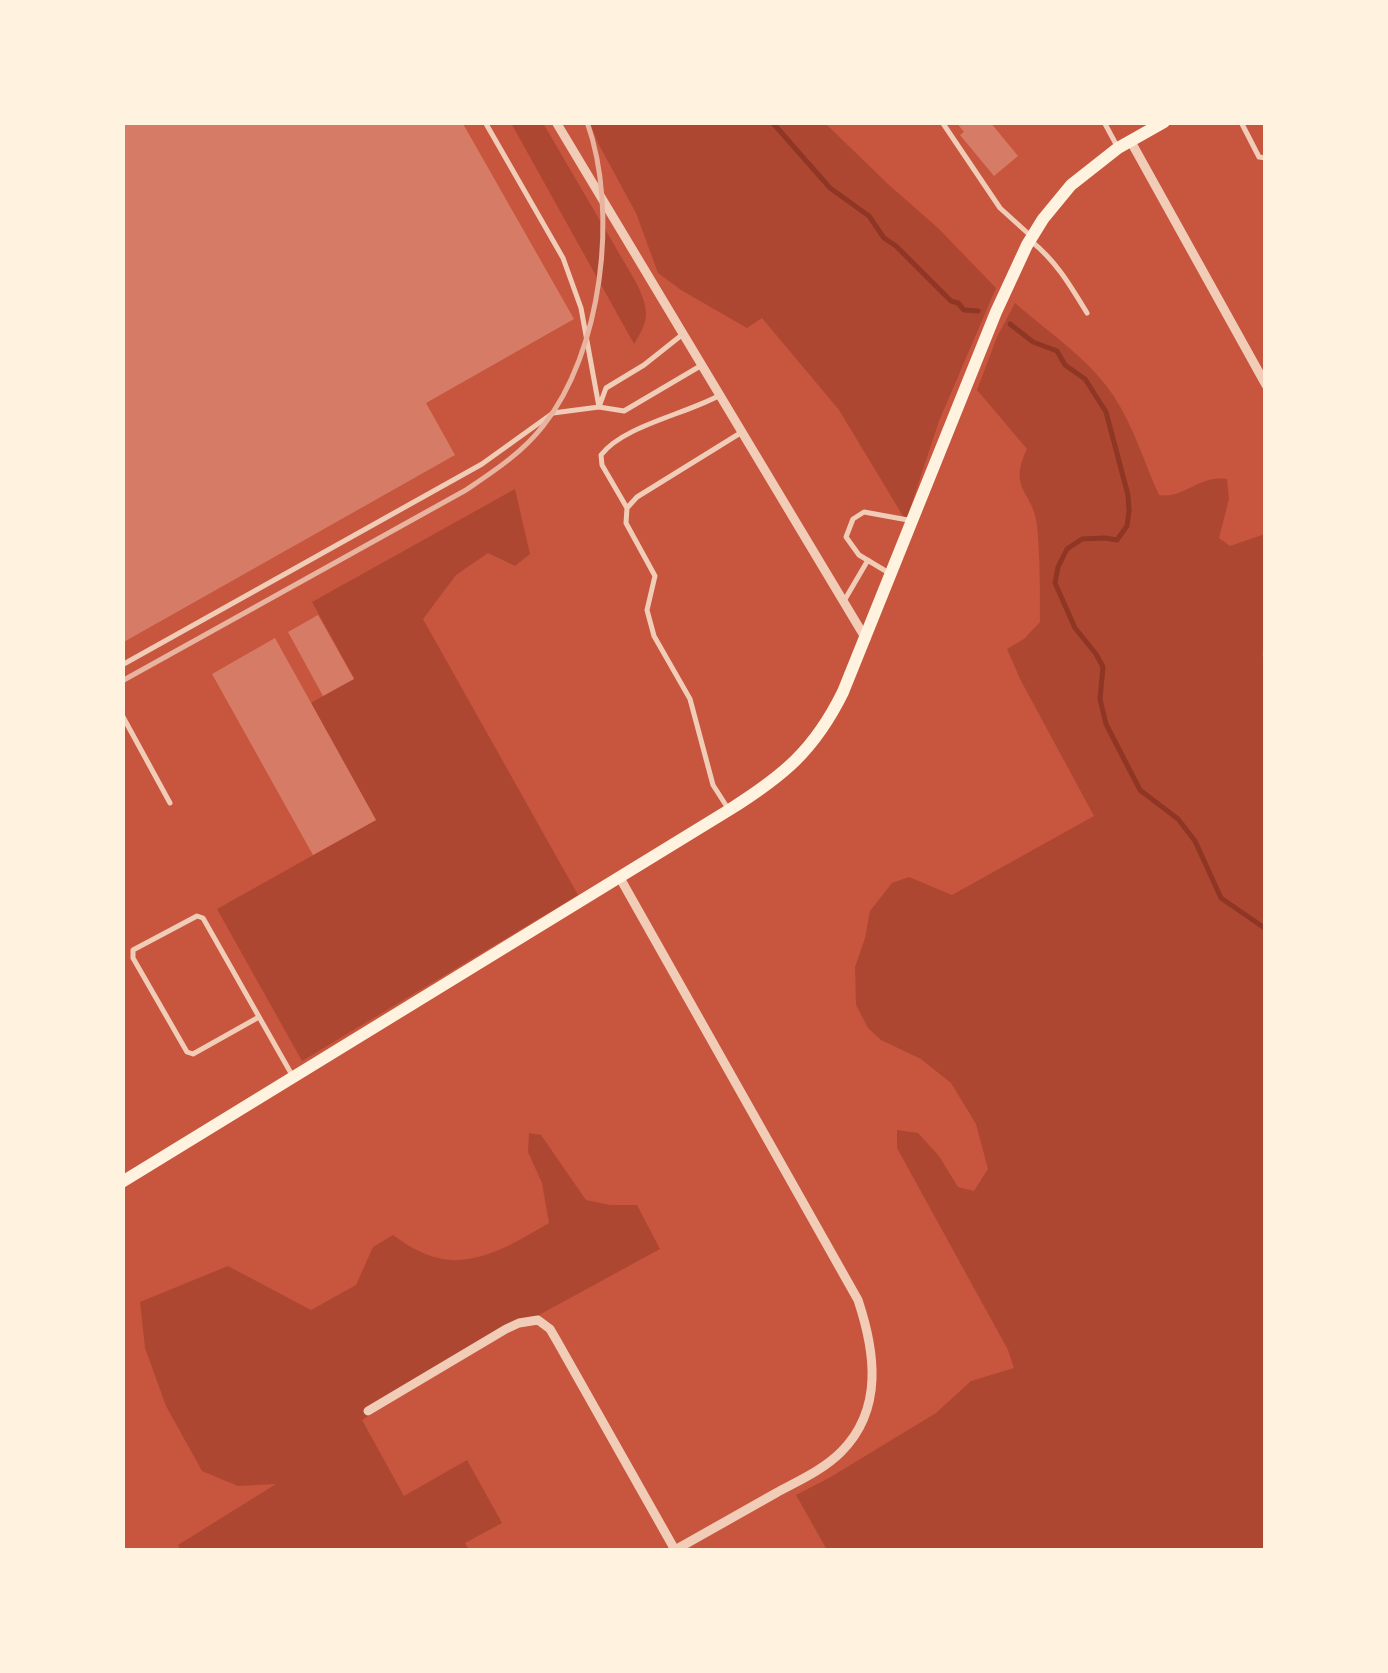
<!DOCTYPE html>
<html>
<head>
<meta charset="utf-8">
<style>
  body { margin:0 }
  #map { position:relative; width:1388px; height:1673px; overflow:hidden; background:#c8553d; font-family:"Times New Roman",serif }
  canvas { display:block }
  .frame { position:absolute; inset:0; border:125px solid #fff3e0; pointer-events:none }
</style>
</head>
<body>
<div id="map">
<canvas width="1388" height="1673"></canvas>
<div class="frame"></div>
</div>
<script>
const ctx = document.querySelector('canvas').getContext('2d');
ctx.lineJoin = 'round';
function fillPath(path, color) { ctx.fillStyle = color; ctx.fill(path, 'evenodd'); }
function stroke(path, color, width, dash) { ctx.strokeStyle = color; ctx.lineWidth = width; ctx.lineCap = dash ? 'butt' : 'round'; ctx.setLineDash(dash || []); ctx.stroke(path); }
const green = new Path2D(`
  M511,123h32l94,161c12,27 13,35 -3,60z
  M590,123h235l64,62 49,43 58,60 -57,133 -33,100 -67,-111 -77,-92 -15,10 -66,-38 -23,-17 -22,-60 -38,-70z
  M1015,303c33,29 73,55 98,92 20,30 31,67 46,100 27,4 38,-20 68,-16l2,20 -10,39 11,8 35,-12 1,115 -4,5 4,13 -1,883h-438l-31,-55 33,-17 107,-65 35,-32 43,-13 -6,-18 -111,-202v-18l21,3 21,23 19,31 16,4 14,-22 -12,-45 -25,-41 -30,-24 -40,-19 -13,-12 -12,-23 -1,-38 10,-29 5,-27 22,-28 17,-6 43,18 142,-79 -74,-137 -13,-30 17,-10 16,-17c0,-33 0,-65 -3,-97 -3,-33 -30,-35 -10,-76l-50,-59 20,-53z
  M515,489l15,65 -15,12 -27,-13 -32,22 -33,44 155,276 -276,166 -85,-152 159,-89 -65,-117 43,-25 -42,-76z
  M529,1133l12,2 45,65 24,5h27l23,44 -154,84 -144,87 42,76 63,-36 35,63 -37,20 4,7h-288l-3,-5 98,-61 -38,2 -36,-15 -36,-65 -21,-58 -5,-46 88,-36 83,44 45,-25 17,-38 20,-12c9,6 18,13 28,17 46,22 88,-6 128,-29l-7,-40 -14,-31z`);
const stream = new Path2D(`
  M772,122l58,66 39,28 15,22 12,8 55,55 7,2 6,7 14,1
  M1010,324l23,18 24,9 8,14 20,14 21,33 22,83 1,16 -2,15 -10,14 -12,-2 -23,1 -15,10 -9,18 -3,16 20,45 21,26 7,13 -3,32 6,25 34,66 38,29 17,22 26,57 45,31`);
const building = new Path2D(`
  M122,122h340l112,197 -148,84 29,52 -333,188z
  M956,122h34l28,34 -24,20 -34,-41 4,-3z
  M318,615l36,64 -31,17 -35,-64z
  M275,638l101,182 -63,35 -101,-181z`);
const service = new Path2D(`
  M942,122l58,86 32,29
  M1104,122l13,24
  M1241,122l18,35 7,1
  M1031,241c25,20 39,44 56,72
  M683,334l-39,31 -38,23 -7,19 25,4 78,-46
  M627,508l-25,-43 -1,-10c22,-29 85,-41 117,-59
  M889,573l-30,-18 -13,-18 7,-18 11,-7 44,8
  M844,601l24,-41
  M122,665l360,-201 71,-51 46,-6 -18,-99 -18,-50 -78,-136
  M122,715l48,88
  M729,810l-16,-25 -23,-86 -36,-63 -7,-26 8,-34 -29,-53 1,-15 10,-11 105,-65
  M259,1017l-66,37 -6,-2 -54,-94v-8l64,-34 6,2 89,157`);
const minor = new Path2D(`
  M556,122l310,517
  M1130,140l136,245
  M368,1411l138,-82 13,-6 19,-3 12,9 7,12 118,209c34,-19 67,-38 101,-57 22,-12 47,-23 65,-41 43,-43 34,-101 17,-152l-238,-422`);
const secondary = new Path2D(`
  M122,1182l607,-372c54,-34 85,-59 114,-118l153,-380 31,-67 16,-26 28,-34 47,-37 46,-26`);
const rail = new Path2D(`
  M122,681l344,-191c28,-19 56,-37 77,-64 59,-74 76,-215 44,-304`);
fillPath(green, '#ae4732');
stroke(stream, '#8f3625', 5);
fillPath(building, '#d67c66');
stroke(service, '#f1ccb7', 5);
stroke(minor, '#f1ccb7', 9);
stroke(secondary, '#fff3e0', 12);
stroke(rail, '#e9b49f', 5);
</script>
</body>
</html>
